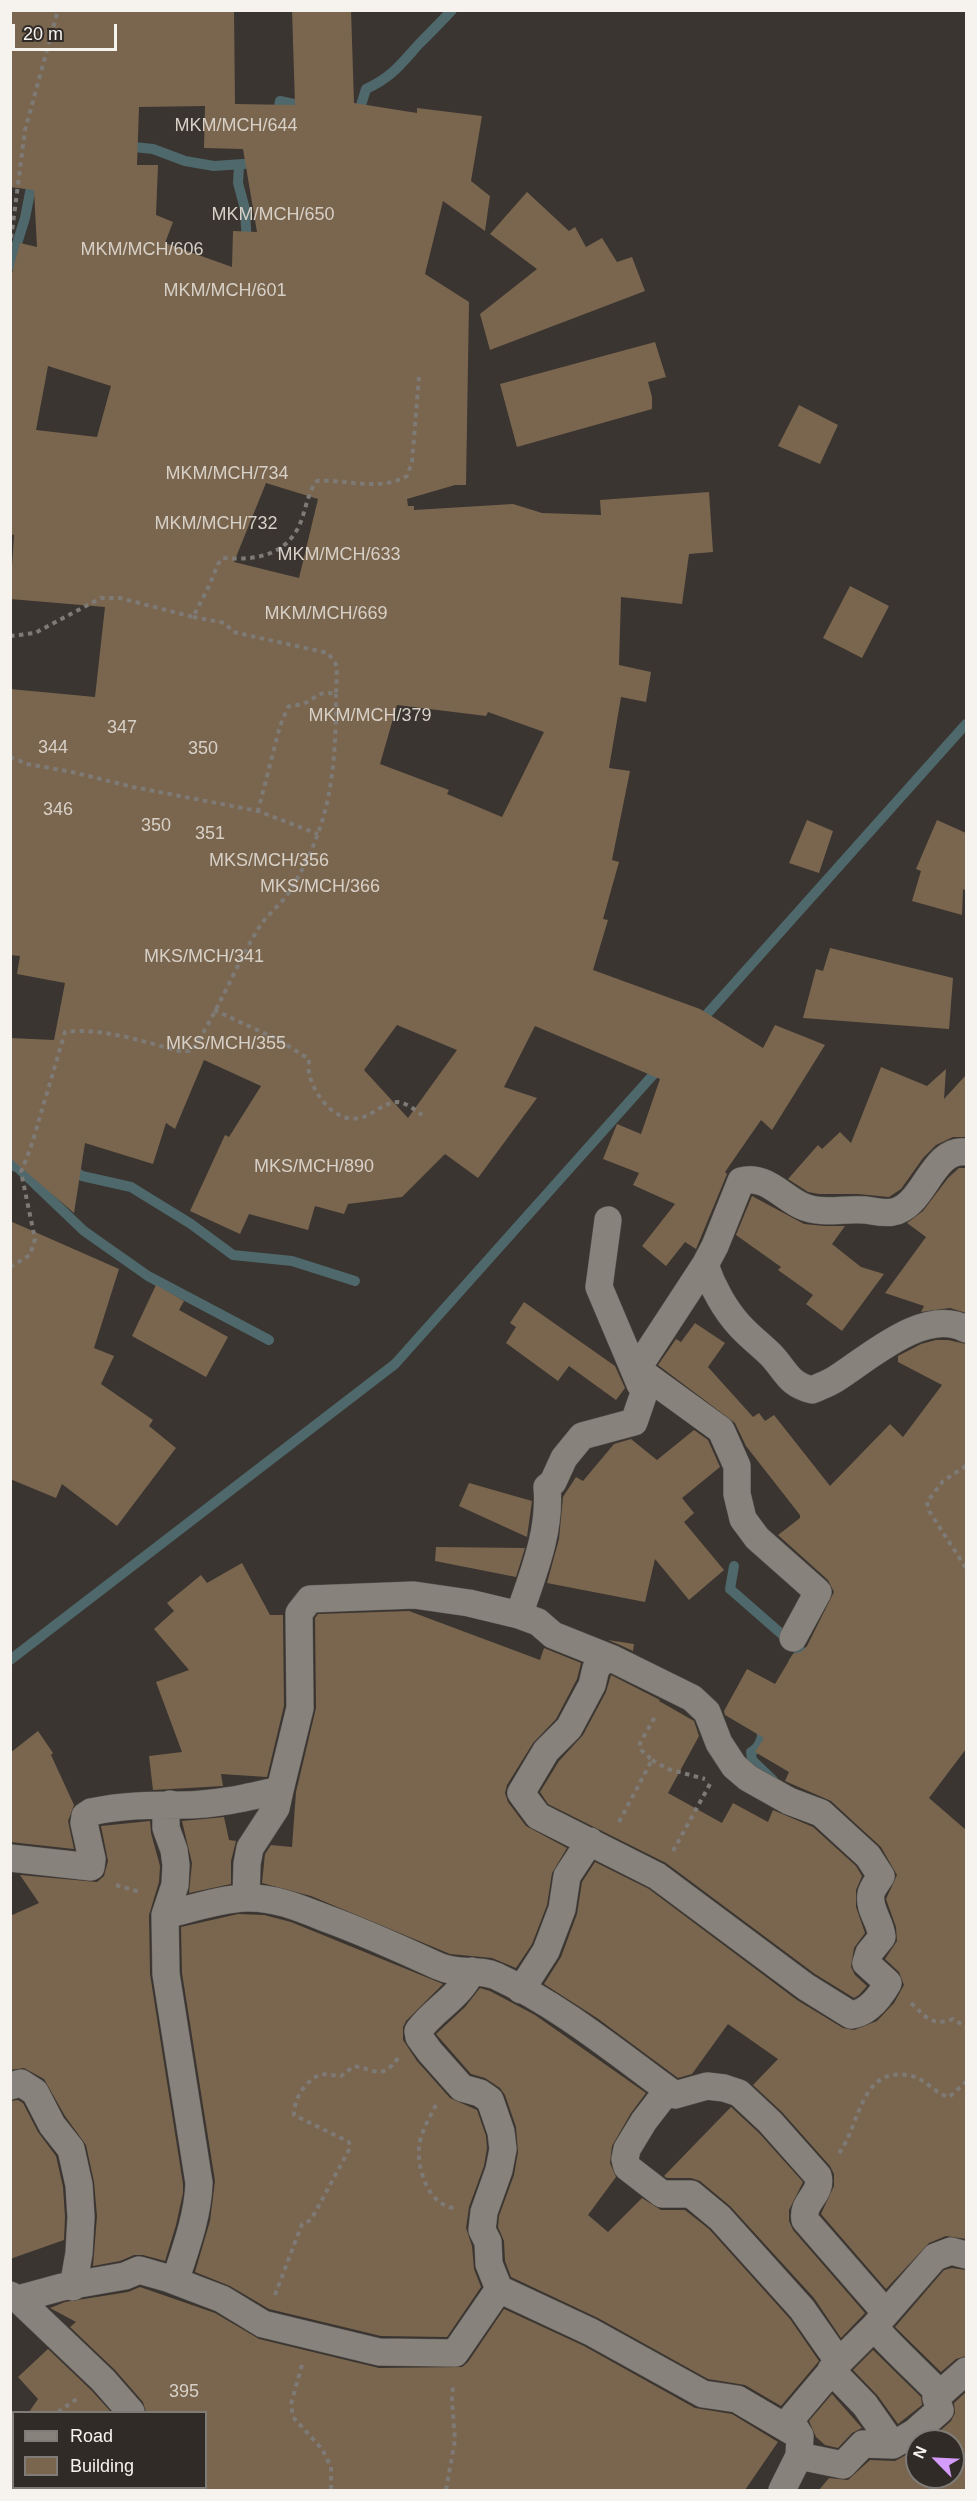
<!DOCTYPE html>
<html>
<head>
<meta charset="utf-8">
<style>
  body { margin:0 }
  #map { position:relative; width:977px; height:2501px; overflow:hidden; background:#3a3530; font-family:Arial,sans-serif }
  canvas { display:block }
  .frame { position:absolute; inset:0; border:12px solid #f6f3ef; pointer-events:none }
  .legend { position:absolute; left:12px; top:2411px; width:195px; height:78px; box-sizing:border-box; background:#302b26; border:2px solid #7f7b76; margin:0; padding:8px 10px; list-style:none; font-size:18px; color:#f6f3ef }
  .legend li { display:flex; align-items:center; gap:12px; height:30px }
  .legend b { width:30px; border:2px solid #7f7b76 }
  .north { position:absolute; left:905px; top:2429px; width:60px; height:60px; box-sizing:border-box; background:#302b26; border:2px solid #7f7b76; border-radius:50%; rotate:294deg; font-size:16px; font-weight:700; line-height:24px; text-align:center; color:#f6f3ef }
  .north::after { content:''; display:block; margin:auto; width:21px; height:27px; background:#d59cfb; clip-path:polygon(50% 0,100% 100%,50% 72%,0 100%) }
  .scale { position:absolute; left:12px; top:24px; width:105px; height:27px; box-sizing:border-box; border:3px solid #f6f3ef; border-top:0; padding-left:8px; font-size:18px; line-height:21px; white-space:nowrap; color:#f6f3ef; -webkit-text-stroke:4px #302b26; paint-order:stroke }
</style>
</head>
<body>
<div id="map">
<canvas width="977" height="2501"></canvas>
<div class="frame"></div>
<ul class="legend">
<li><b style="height:8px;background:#88827c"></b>Road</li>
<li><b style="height:16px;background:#7a664f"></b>Building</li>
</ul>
<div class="north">N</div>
<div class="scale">20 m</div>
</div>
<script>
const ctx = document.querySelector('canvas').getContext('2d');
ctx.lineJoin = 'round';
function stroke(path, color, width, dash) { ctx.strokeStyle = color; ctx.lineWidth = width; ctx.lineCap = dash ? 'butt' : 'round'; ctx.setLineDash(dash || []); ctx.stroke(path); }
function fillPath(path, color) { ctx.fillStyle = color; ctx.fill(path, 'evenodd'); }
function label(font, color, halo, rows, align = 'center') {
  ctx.font = font + ' Arial,sans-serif'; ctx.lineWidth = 4.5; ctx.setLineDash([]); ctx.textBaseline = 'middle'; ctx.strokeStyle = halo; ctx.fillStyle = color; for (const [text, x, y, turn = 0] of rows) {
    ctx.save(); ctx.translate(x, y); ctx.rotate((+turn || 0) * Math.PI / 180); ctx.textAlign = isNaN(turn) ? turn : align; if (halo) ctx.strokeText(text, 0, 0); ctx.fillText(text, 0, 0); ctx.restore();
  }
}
const stream = new Path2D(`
  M355,114l3,1 8,-26c26,-12 34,-24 53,-45 11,-11 22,-22 33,-34
  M277,116l3,-15 28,6
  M124,146l29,3 32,12 29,5 44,-3
  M239,166l-1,17 7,26 2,37
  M10,266l15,-48 8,-41
  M699,1023l267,-299
  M10,1164l8,4 66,63 64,45 121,64
  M68,1166l14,10 49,11 60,37 42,31 59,6 63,20
  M734,1566l-4,23 71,62 -8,12
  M10,1660l385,-296 266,-298
  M760,1725c5,10 0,22 -9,27l1,8 21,20`);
const building = new Path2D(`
  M10,10h224l1,94 60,1 -3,-95h59l3,93 63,10v-5l65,8 -11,65 19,15 -5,35 -42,-30 -18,73 44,28 -3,183h-11l-48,14 1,7h6v4l99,-6 29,9 59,2 -1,-15 109,-8 4,60 -24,2 -7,50 -61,-7 -2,68 32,7 -5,30 -25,-5 -12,71 21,3 -18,89 7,2 -16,57 5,1 -15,50 107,39 63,39 12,-23 50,20 -53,85 -11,-10 -36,52 2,2 -31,75 -11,-7 -19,24 -24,-20 33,-42 -42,-19 6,-12 -36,-14 14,-35 24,10 19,-55 -125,-53 -31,61 33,11 -59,80 -33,-24 -43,43 -54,7 -4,10 -29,-8 -7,24 -59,-16 -9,20 -50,-23 35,-76 4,2 32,-51 -57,-26 -29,69 -9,-6 -13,41 -68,-21 -11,70 -64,-55v-120l44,2 11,-57 -48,-9 3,-18 -10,-1v-266l85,8 10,-90 -95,-8 4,-64 -4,-1v-253l10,-38 17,4 -3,-57 -24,-3zM205,106l-1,42 39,1 14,83 -24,-1 -1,36 -67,-24 8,-21 -17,-7 2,-50h-21l2,-58zM48,366l63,20 -14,51 -61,-7zM266,483l52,16 -19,79 -65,-16zM397,705l89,11 2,-4 56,20 -42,85 -55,-23 2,-4 -69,-26zM397,1025l60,25 -49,68 -44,-48z
  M527,192l42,39 6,-4 11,20 16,-9 15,24 15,-5 13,34 -155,59 -10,-36 57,-45 -47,-35z
  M655,342l11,35 -18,5 4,15v12l-135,38 -17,-63z
  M799,405l39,20 -18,39 -42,-18z
  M850,586l39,20 -27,52 -39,-20z
  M807,820l26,11 -14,42 -30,-10z
  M937,820l29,13v58l-3,-2 -1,26 -50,-14 9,-30 -5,-2z
  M830,948l123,30 -4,51 -146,-11 13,-49 7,2z
  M881,1067l46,19 19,-17 -2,30 22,-24v62h-13l-17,8 -13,13 -22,31 -12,8 -31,-3h-39l-11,-2 -20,-13 30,-34 4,4 18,-17 11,11z
  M959,1168h7v145l-16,-5 -29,4 3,-6 -39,-13 41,-56 -19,-14 16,-12 25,-33z
  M752,1196l52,28 20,2h21l-13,18 29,23 23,7 -42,57 -36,-27 7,-9 -35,-25 3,-3 -45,-32z
  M10,1221l109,48 -25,79 20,8 -13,28 52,36 -4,6 27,22 -59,78 -55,-42 -6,14 -46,-19z
  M156,1285l28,16 -5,9 49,27 -22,40 -74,-41z
  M524,1302l91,64 10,22 -9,12 -47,-34 -11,15 -52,-38 10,-16 -6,-4z
  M695,1323l30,20 -17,24 45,50 6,-4 6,8 9,-6 56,71 60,-62 13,13 39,-52 -44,-23v-6l23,-12 15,-4h12l18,4v405l-37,49 37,32v409l-20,-3 -17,7 -43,46 -65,-75 13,-28v-12l-4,-8 -48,-54 -29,-27 25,-26 -50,-35 -36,50 -14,4 -81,-60 -53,-34 17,-27 16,-43 5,-32 13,-20 54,27 148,111 46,28 11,2 23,-9 17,-18 10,-18 -5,-13 -14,-13 12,-18 -1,-14 -10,-28 11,-24 -16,-28 -50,-46 -46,-20 4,-9 -34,-20 9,-14 -39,-23 -1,-4 23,-42 28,15 18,-30 8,-2 6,-6 27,-54 -6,-12 -50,-45 22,-17v-3l-54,-69 -11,-23 -77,-58 18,-26 5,3z
  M694,1430l14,10 12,27 -38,31 12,15 -10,9 40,48 -35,30 -34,-41 -10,43 -98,-19 12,-44 4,-42 13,-20 7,4 31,-37 17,-5 26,21z
  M469,1483l63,18 -5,36 -68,-31z
  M436,1547l89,1 -9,29 -81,-16z
  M242,1563l28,52h13l1,91 -17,71 -46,-3 2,12 -70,4 -4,-34 33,-4 -26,-70 33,-12 -35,-41 20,-18 -7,-8 34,-28 6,8z
  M409,1611l131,49 4,-12 37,15 -4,16 -21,40 -23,24 -26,42 -2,8 3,9 18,24 41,22 -15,25 -5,32 -15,39 -16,24 -24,-10 -42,-4 -139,-58 -49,-13 3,-29 6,-9 21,2 4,-55 20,-84 -1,-90 3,-4z
  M608,1640l26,4 -1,7 -13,-6z
  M611,1675l49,25 -1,1 35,20 5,15 -31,57 54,30 11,-20 35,19 5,-12 40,17 43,39 6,10 -6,14v17l9,26 -11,15 -3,19 4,8 12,11 -8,9 -5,3 -39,-24 -149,-111 -118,-59 -8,-12 19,-31 24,-26 23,-43z
  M38,1731l15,22 -2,2 23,50 -6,16 6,28 -64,-7v-89z
  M224,1817l5,23 7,1 -5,20v23l-42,9 3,-30 -10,-42z
  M150,1821l1,12 9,33 -1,16 -10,33 1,59 33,210v9l-7,32 -11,36 -22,-6h-9l-14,6 -27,5 4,-50 -3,-34 -8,-37 -21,-29 -21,-37 -20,-11 -14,2v-154l29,-13 -19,-28 77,7 7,-6 4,-15 -7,-35z
  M238,1914l26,1 27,7 152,62 -37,37 -3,6v13l14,21 33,37 27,12 9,26 1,12 -3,18 -15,41 -3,21 6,18 2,23 7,18 -34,50 -66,-1 -112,-27 -39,-23 -35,-14 15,-51 5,-40 -33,-208 -1,-46z
  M480,1988l10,3 45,24 111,78 -15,20 -19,33 -2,17 6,14 -28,38 20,17 34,-34 19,12h24l24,19 81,90 29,42 -38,45 -36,-21 -37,-6 -110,-61 -87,-41 -6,-16 -1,-20 -6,-14 1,-11 15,-41 4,-23 -2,-25 -11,-32 -5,-7 -15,-10 -14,-4 -35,-40 29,-27z
  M18,2100l5,3 15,29 18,24 7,31 2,30 -1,23 -54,19v-158z
  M731,2107l28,26 44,49 -14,28v11l4,9 72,83 -24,25 -27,-40 -84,-92 -30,-25 -9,-3h-24l-3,-2z
  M952,2268l14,2v86l-10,3 -15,13 -46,-45 49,-57z
  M140,2287l75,26 44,26 120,29 83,-1 6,-5 36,-53 80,37 111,62 37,6 46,28 -33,48h-539v-78h-60l-3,-10 -28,-32 -45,-43 6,-5 -26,-14 15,-6 63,-10z
  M48,2349l44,42 19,21h-82l9,-13 -20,-22z
  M873,2350l48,47 1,8 -24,19 -20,-28 -25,-26z
  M966,2392v98h-147l10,-12 19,2 22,-20 25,1 22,-12v28h36v-36h-24l22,-20 4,-8 -1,-10z
  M832,2394l30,34 -10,5 -14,15 -13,-3 -9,-8 -7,-16z`);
const path = new Path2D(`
  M10,247l15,-117 33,-120
  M193,617l32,6 8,9 95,21 9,13 -1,28c-20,-4 -18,4 -33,10 -5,2 -10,0 -15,3l-8,19 -22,85
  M10,636l25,-3 66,-35h19l73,19 16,-31 9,-22 5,-6c26,2 56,0 72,-25 11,-16 10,-37 22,-52 31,-2 62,11 90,-5l5,-14 7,-85
  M10,757l17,7 45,8 61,15 125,24 60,23
  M214,1010l65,30 30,19c0,6 -1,13 1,18 6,20 26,46 49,41 14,-2 24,-16 39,-16 9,1 17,8 24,13
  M10,1267l20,-12 5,-16 -14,-67 10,-25 34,-115c37,-5 79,10 114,19h10l6,-5c24,-37 40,-79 63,-117 9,-15 23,-24 32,-38 41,-67 46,-120 46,-197
  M966,1466l-23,15 -16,21 2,9 37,57
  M652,1760l16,9 37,10
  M619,1822l33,-62 -12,-11v-6l16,-28
  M673,1851l37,-67
  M116,1885l24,7
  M911,2003c15,14 21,24 42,16l13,8
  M436,2105c-7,13 -16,29 -17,43 -2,22 10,57 35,60
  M839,2153c22,-29 21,-89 73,-77 14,3 23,18 37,21l17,-15
  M275,2295l27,-71 9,-4 39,-72 -1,-6 -55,-27c0,-17 11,-34 27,-41l20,2 13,-10c22,4 28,14 44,-8
  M302,2365l-11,39 2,13 29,32 9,18v23
  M58,2412l20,-14
  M10,2468l4,-5
  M10,2483l4,1
  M18,2488l2,2
  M446,2490l9,-50 -3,-39 1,-17`);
const street = new Path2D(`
  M608,1220l-9,67 41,97
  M705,1265c7,21 20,45 35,61 10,11 21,19 31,29 16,17 17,29 41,35 9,-4 18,-7 25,-12 33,-21 88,-71 129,-49
  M637,1369l68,-104 10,-19 26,-65c24,-7 41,16 61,25 19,9 43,2 63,4 9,1 19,4 28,2 31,-5 39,-65 73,-60
  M519,1615c14,-41 32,-84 28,-128l6,-5 11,-24 18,-22 52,-14 10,-29 -7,-24 84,61 16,36v28l6,25 14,19 61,54 -25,46
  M613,1659l79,39 15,14 12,31 15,23 14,12 41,23 32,12 47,43 13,20c-3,5 -9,12 -10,18 -3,15 10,28 11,43l-13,16 -3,10 22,20c-8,14 -20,30 -37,32l-45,-28 -149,-111 -119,-60 -17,-23 25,-42 23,-23 23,-43 4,-17 8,-8z
  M10,1858l81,9 1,-8 -8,-36 1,-7 6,-4c31,-7 61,-7 92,-7 33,0 66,-8 97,-15l20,-82 -1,-95 11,-14 104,-4 55,8 50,12 19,7 15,13 60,24
  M246,1898l1,-34 3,-16 26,-40 4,-18
  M165,1915c26,-6 54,-16 81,-17 28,-1 54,10 79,20 39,14 76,31 113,48 19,9 40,2 58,10 65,30 121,77 179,119l32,-9 17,2 15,5 31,29 48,54c5,18 -17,26 -13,44l81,93
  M472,1971c-15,29 -36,36 -54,60l1,6 11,15 32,36 18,5 10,7 11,32 2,17 -4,21 -15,42 -2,18 6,12 1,22 10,25
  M521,1990l25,-39 16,-42 5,-33 23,-35
  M10,2086l11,-3 14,9 17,33 19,24 8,36 2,32 -2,36 -6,34
  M668,2090l-24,31 -17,28 -2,10 2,8 35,27h29l29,24 82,91 37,53
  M167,2278l10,-3c10,-30 21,-61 22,-92l-33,-209 -1,-59 10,-30 1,-20 -2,-15 -8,-22v-13l4,-11
  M10,2295l8,4 44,-12 63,-11 14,-6 28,8 55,21 41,25 116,28 76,1 44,-64 92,43 112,62 34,5 63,37 -1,20 -17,34
  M18,2299l85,81 28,32
  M874,2327c21,24 44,44 66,67l26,-23
  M831,2370l34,35 28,40
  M800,2436l-10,-16 49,-58 35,-35 61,-70 16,-6 15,4
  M799,2456l44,9 20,-21 30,1 22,-13 25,-22 -4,-12 4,-4
  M188,2488l2,2`);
const numberNames = [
  ["MKM/MCH/644",236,126],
  ["MKM/MCH/650",273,215],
  ["MKM/MCH/606",142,250],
  ["MKM/MCH/601",225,291],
  ["MKM/MCH/734",227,474],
  ["MKM/MCH/732",216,524],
  ["MKM/MCH/633",339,555],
  ["MKM/MCH/669",326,614],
  ["MKM/MCH/379",370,716],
  ["347",122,728],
  ["344",53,748],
  ["350",203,749],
  ["346",58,810],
  ["350",156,826],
  ["351",210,834],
  ["MKS/MCH/356",269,861],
  ["MKS/MCH/366",320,887],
  ["MKS/MCH/341",204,957],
  ["MKS/MCH/355",226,1044],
  ["MKS/MCH/890",314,1167],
  ["395",184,2392]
];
stroke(stream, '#4e686b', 10);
fillPath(building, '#7a664f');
stroke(street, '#585550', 28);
stroke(path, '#7e7a75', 4, [4.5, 4.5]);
stroke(street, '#88827c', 27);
label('18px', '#d7d0c7', null, numberNames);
</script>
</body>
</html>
